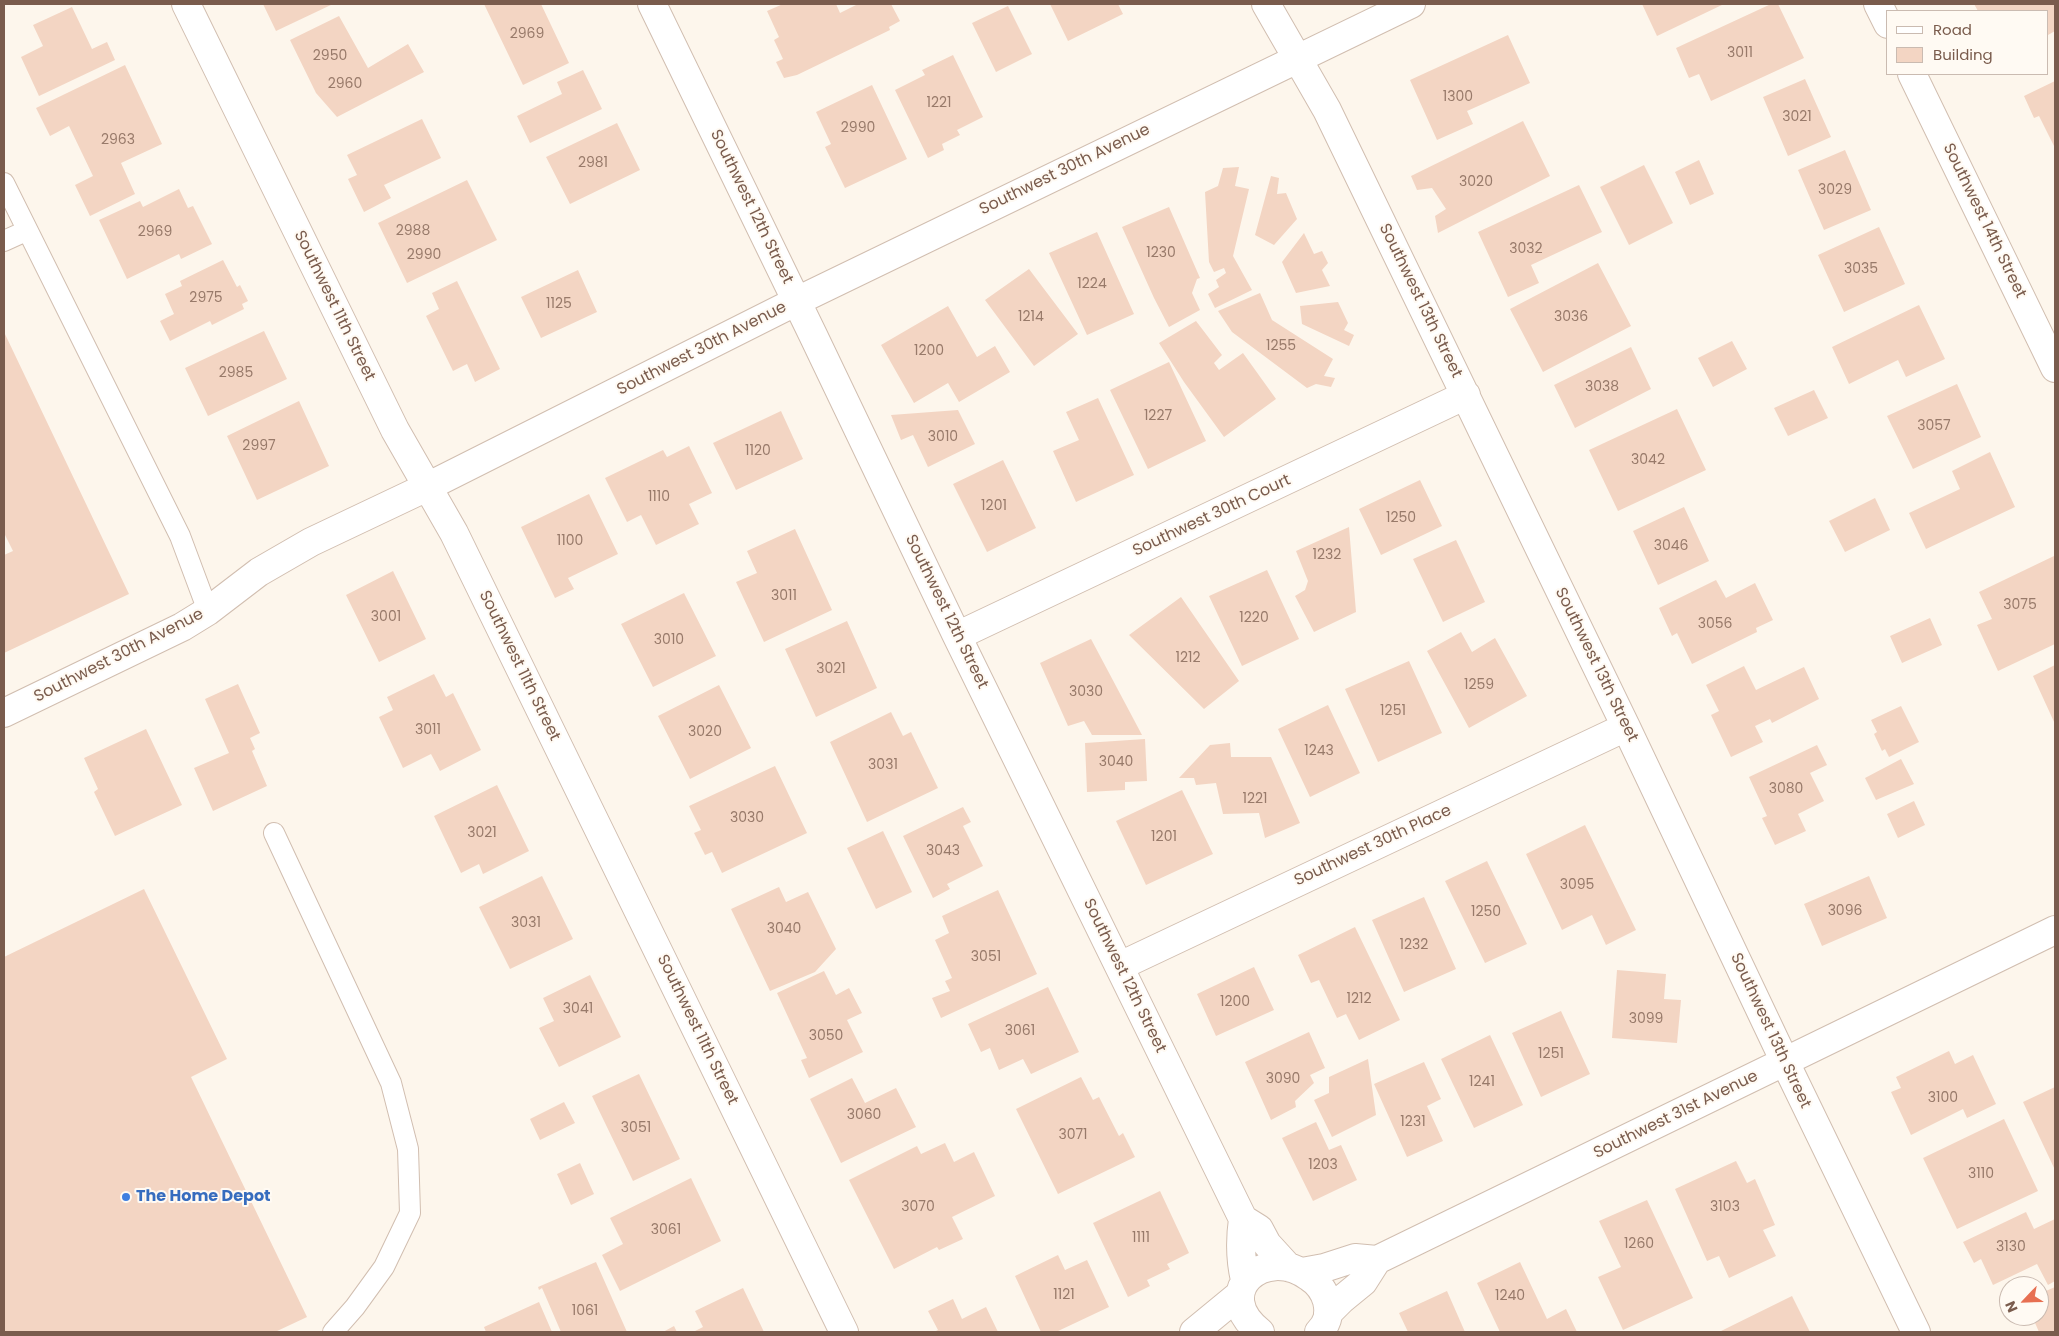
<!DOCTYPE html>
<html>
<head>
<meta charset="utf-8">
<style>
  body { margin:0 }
  #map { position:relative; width:2059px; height:1336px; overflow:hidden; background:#fdf6ec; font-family:Poppins,sans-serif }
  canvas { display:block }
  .frame { position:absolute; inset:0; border:5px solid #7a5c4d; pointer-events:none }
  .legend { position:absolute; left:1886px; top:10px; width:162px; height:65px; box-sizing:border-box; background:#fffaf3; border:1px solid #cabbb1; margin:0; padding:6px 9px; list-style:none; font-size:15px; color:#7a5c4d }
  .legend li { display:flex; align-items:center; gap:10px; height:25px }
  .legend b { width:25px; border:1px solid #cabbb1 }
  .north { position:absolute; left:1999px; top:1276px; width:50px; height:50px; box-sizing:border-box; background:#fffaf3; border:1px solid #cabbb1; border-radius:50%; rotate:246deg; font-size:14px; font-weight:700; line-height:20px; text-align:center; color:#7a5c4d }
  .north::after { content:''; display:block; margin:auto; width:18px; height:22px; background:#e76f51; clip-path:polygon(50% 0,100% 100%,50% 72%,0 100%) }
</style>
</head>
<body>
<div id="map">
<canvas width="2059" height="1336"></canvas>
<div class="frame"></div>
<ul class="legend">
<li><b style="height:6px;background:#fff"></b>Road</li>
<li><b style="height:14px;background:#f3d5c3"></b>Building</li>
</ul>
<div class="north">N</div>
</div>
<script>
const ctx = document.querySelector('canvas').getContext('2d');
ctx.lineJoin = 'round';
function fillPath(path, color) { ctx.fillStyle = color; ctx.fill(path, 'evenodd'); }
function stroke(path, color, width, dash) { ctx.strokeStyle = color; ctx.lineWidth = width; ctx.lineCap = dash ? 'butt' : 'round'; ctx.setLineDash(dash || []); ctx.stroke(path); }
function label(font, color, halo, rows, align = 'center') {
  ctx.font = font + ' Poppins,sans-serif'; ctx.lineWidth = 4; ctx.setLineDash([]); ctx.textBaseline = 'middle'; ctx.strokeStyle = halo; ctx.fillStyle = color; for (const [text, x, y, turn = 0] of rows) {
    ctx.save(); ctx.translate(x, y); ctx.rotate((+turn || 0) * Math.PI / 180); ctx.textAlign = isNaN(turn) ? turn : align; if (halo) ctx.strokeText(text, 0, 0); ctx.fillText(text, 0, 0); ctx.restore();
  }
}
const building = new Path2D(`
  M263,4h70l-57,27z
  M484,4h57l28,59 -46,22z
  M783,4h53l4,9 18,-9h33l9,17 -11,6 1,3 -93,45 -13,3 -8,-16 7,-3 -9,-19 5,-3 -12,-26z
  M1050,4h68l5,10 -55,27z
  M1642,4h82l-67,32z
  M1771,4h7l26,54 -93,43 -12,-27 -10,4 -13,-30z
  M1974,4h81v27l-7,4v-24h-70z
  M1008,6l24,48 -36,18 -24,-49z
  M72,7l20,42 15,-7 8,18 -76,36 -18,-39 22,-11 -10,-21z
  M339,16l29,52 40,-24 16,28 -87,45 -21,-24 -26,-53z
  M1508,35l22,48 -63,28 6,13 -36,16 -27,-60z
  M953,55l30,62 -26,13 3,5 -18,9 2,6 -16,8 -33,-68 30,-15 -3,-5z
  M125,65l37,79 -41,19 14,31 -45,22 -15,-31 18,-9 -24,-50 -19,10 -14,-28z
  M583,70l19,39 -72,34 -13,-27 45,-22 -5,-12z
  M1805,79l26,58 -43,19 -25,-59z
  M2055,81v67l-16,-32 -5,2 -10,-22z
  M872,85l35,74 -62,29 -20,-41 6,-3 -15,-32z
  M422,119l19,39 -57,27 7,13 -27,14 -16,-33 9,-4 -10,-20z
  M1523,121l27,55 -112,57 -3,-17 11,-7 -14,-21 -15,2 -6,-14z
  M617,123l23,47 -70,34 -24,-47z
  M1845,150l26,60 -47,20 -26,-60z
  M1699,160l15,34 -24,11 -15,-33z
  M1644,165l29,58 -44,22 -29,-58z
  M1239,167l-4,19 14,3 -16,67 19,34 -37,18 -7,-14 11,-7 -3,-7 10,-7 -2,-5 -10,4 -5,-10 -4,-70 13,-6 5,-18z
  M1271,176l8,2 -2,16 9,-1 11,26 -23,26 -19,-10z
  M467,180l30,60 -90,43 -29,-60z
  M1579,185l23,47 -71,33 8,18 -31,14 -30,-65z
  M179,189l9,19 5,-2 19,38 -31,15 -2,-5 -52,25 -28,-59 41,-19 3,6z
  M1169,207l31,71 -3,1 -5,14 8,17 -31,17 -15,-29 -32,-71z
  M1879,227l26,57 -61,28 -26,-57z
  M1097,232l37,82 -47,21 -38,-82z
  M1304,233l10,21 8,-3 6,12 -6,7 8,16 -34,7 -14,-31z
  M223,260l14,27 3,-2 8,16 -6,3 2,5 -32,16 -2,-4 -40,20 -10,-20 14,-7 -9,-20 17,-8 -2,-5z
  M1598,263l33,63 -88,46 -33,-63z
  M1029,269l49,65 -44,32 -49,-66z
  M578,270l19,42 -56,26 -20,-41z
  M457,281l43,88 -25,13 -8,-18 -14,7 -27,-55 13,-7 -7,-16z
  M1260,293l12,27 61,39 -9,17 11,2 -4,9 -15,-3 -9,4 -75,-56 -14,-21z
  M1338,302l10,21 -4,7 10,5 -5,11 -47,-22 -2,-18z
  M1919,305l26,54 -39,18 -8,-17 -49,24 -17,-37z
  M948,306l29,51 18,-11 15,26 -51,30 -11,-19 -34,20 -33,-58z
  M1196,321l26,34 -8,8 5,7 24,-17 33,46 -52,38 -40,-55 -25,-39z
  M264,331l23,48 -79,37 -23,-48z
  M4,332l125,262 -125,59v-98l9,-4 -9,-18z
  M1732,341l15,28 -34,18 -15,-29z
  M1631,347l20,42 -76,39 -21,-43z
  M1169,362l37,79 -58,28 -38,-79z
  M1957,384l24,53 -68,32 -26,-53z
  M1814,390l14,28 -40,18 -14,-28z
  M1098,398l36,77 -58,27 -23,-51 26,-11 -13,-28z
  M299,401l30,65 -72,34 -30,-64z
  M1677,409l29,61 -88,41 -29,-61z
  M958,410l17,34 -47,23 -15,-32 -12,5 -10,-25z
  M781,411l22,48 -67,31 -23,-47z
  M689,446l23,47 -23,11 10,20 -43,21 -15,-30 -14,7 -22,-44 58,-28 4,7z
  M1990,452l25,55 -89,42 -17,-36 51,-24 -8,-18z
  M1003,460l33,68 -49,24 -34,-68z
  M1420,480l22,46 -61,29 -22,-46z
  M589,494l29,60 -50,24 6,11 -19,9 -34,-71z
  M1875,498l15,32 -45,22 -16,-31z
  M1684,507l25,54 -51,24 -25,-54z
  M1349,527l7,85 -42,20 -19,-36 10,-6 3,-9 -12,-30z
  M795,529l37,81 -68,32 -28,-60 21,-9 -10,-22z
  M1456,540l29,62 -42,20 -30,-63z
  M2054,556l1,88 -57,27 -21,-46 15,-6 -13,-27z
  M1267,570l32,69 -57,27 -33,-70z
  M393,571l33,68 -47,23 -33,-67z
  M1716,580l10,18 29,-15 18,37 -17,8 1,4 -65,32 -15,-31 -5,3 -13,-28z
  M684,593l32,63 -63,31 -32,-63z
  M1181,597l58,84 -35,28 -75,-74z
  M1930,618l12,27 -40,18 -12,-27z
  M847,621l30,67 -61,29 -31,-68z
  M1461,632l11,20 23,-14 32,58 -58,32 -42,-77z
  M1091,639l51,96h-50l-8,-14 -16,5 -28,-63z
  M1409,661l33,72 -64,29 -33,-73z
  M2055,665v59l-22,-48z
  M1744,666l12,24 48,-23 15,32 -47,24 -2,-4 -15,7 8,16 -32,15 -20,-42 8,-4 -13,-26z
  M434,674l12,23 7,-4 28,57 -41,21 -9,-17 -28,14 -24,-51 14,-7 -6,-13z
  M238,684l22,49 -10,5 5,11 -3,2 15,35 -54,25 -19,-43 35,-15 -24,-54z
  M719,685l32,63 -61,31 -32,-63z
  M1328,705l32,68 -50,24 -32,-68z
  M1901,706l18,36 -30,15 -4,-8 -3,2 -8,-17 3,-2 -6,-12z
  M891,712l12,24 8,-4 27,56 -71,34 -37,-80z
  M146,729l36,76 -67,31 -21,-44 4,-3 -14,-31z
  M1145,739l2,42 -22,1v8l-38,2 -2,-49z
  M1230,743l1,14h40l29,66 -35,15 -6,-25 -36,1 -7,-31 -20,2 -2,-7h-15l31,-33z
  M1817,745l10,20 -17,8 14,28 -26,13 8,17 -31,14 -13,-27 5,-2 -18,-39z
  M1901,759l13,25 -38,16 -11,-22z
  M775,766l32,67 -85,40 -10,-21 -7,3 -11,-22 7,-3 -12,-24z
  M497,785l32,66 -46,23 -4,-10 -18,9 -27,-57z
  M1182,790l31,64 -67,31 -30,-64z
  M1914,801l11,24 -27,13 -11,-24z
  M963,807l8,15 -8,4 20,40 -36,18 3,5 -17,9 -30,-62z
  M1585,825l51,105 -30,15 -14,-30 -30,15 -36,-76z
  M883,831l29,61 -36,17 -29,-61z
  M1487,861l40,83 -42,19 -40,-82z
  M542,876l31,63 -63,30 -31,-62z
  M1869,876l18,42 -65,28 -18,-42z
  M779,887l7,15 22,-10 28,57 -21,23 -45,19 -39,-82z
  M144,889l83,170 -36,18 116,240 -32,15h-271v-375z
  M998,890l39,84 -96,44 -9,-20 18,-7 -5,-10 7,-3 -17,-38 14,-7 -7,-17z
  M1424,897l32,72 -52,23 -32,-72z
  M1355,927l45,93 -41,20 -13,-26 -9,4 -18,-38 -8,3 -13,-28z
  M1254,967l20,43 -58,26 -19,-42z
  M1617,970l49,4 -2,25 17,1 -4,43 -65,-5z
  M824,971l12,24 13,-7 13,25 -15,7 16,32 -54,26 -8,-18 6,-2 -30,-65z
  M590,975l31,62 -62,30 -20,-39 15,-7 -11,-23z
  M1048,987l31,65 -48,22 -8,-15 -24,11 -9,-22 -9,4 -13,-28z
  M1561,1011l29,63 -49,23 -29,-64z
  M1309,1032l16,36 -15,7 4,8 -19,18 1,6 -25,13 -26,-58z
  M1490,1035l33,70 -49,23 -33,-69z
  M1949,1051l6,13 18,-9 23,49 -29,14 -4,-9 -52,26 -20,-43 10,-4 -5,-11z
  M1368,1059l8,56 -44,22 -18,-37 15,-7v-16z
  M1424,1062l17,37 -14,7 16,35 -36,16 -33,-73z
  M639,1074l41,85 -47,22 -41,-85z
  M1081,1077l12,23 6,-3 20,39 4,-3 12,24 -77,37 -42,-85z
  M852,1078l13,25 31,-15 20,39 -75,36 -31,-64z
  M2055,1087v83l-32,-68z
  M564,1102l11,21 -35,17 -10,-21z
  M2004,1119l34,72 -81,38 -34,-71z
  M1316,1122l13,28 12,-5 16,35 -44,21 -31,-63z
  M945,1143l9,19 20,-10 21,44 -43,21 11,22 -24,11 -2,-3 -43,22 -45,-89 68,-34 4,8z
  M1736,1161l11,22 8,-4 20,46 -12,5 13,26 -47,22 -10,-22 -12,5 -32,-72z
  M580,1163l14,31 -23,11 -14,-31z
  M691,1178l30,63 -101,50 -18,-36 21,-11 -13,-26z
  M1160,1191l29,62 -22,11 3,5 -23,11 3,6 -22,11 -35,-74z
  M1647,1200l46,98 -70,32 -25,-53 23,-10 -22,-46z
  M2026,1212l8,17 21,-10v62l-7,4 -11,-21 -44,21 -12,-26 -7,4 -11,-21z
  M1058,1255l7,15 22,-10 22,47 -53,25h-15l-26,-56z
  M596,1262l31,70h-66l-19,-44 -3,2 -1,-3z
  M1520,1262l27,57 19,-10 11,23h-77l-23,-49z
  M2055,1287v45h-16l-7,-16h7v-22z
  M743,1288l21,44h-71l10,-5 -8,-16z
  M1447,1291l18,41h-57l-9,-19z
  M1792,1296l18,36h-91z
  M953,1299l9,20 24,-12 12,25h-64l4,-2 -10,-19z
  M539,1302l13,30h-66l-2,-5z
  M674,1326l3,6h-14z`);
const service = new Path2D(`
  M4,183l176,353 28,75
  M4,241l22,-10
  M274,833l117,250 17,66 2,64 -26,54 -29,40 -22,25`);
const minor = new Path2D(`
  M186,4l209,426 59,103 390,799
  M652,4l161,331 144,301 286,583 16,10 8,15 21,23
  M1266,4l61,106 299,617 159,335 131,270
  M1878,4l10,20
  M1912,74l143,294
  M957,636l509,-241
  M4,713l178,-86 26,-16 51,-39 52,-30 116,-55 370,-186 614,-297
  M1120,966l506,-239
  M1243,1219c-3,21 -3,40 2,61
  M1302,1272l22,-4 31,-10 22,2 678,-330
  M1328,1313l13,-13 22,-18 14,-22
  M1194,1332l45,-37
  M1260,1332c-50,-39 4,-88 49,-55 8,5 15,14 18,24 3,13 1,22 -8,31`);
const markers = [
  [126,1197,5,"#3f7fe0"]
];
const numberNames = [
  ["2969",527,34],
  ["3011",1740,53],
  ["2950",330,56],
  ["2960",345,84],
  ["1300",1458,97],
  ["1221",939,103],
  ["3021",1797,117],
  ["2990",858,128],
  ["2963",118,140],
  ["2981",593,163],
  ["3020",1476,182],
  ["3029",1835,190],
  ["2988",413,231],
  ["2969",155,232],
  ["3032",1526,249],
  ["1230",1161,253],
  ["2990",424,255],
  ["3035",1861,269],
  ["1224",1092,284],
  ["2975",206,298],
  ["1125",559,304],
  ["1214",1031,317],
  ["3036",1571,317],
  ["1255",1281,346],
  ["1200",929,351],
  ["2985",236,373],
  ["3038",1602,387],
  ["1227",1158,416],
  ["3057",1934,426],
  ["3010",943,437],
  ["2997",259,446],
  ["1120",758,451],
  ["3042",1648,460],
  ["1110",659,497],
  ["1201",994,506],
  ["1250",1401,518],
  ["1100",570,541],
  ["3046",1671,546],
  ["1232",1327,555],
  ["3011",784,596],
  ["3075",2020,605],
  ["3001",386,617],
  ["1220",1254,618],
  ["3056",1715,624],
  ["3010",669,640],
  ["1212",1188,658],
  ["3021",831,669],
  ["1259",1479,685],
  ["3030",1086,692],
  ["1251",1393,711],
  ["3011",428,730],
  ["3020",705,732],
  ["1243",1319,751],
  ["3040",1116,762],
  ["3031",883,765],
  ["3080",1786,789],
  ["1221",1255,799],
  ["3030",747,818],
  ["3021",482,833],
  ["1201",1164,837],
  ["3043",943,851],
  ["3095",1577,885],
  ["3096",1845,911],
  ["1250",1486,912],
  ["3031",526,923],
  ["3040",784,929],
  ["1232",1414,945],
  ["3051",986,957],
  ["1212",1359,999],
  ["1200",1235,1002],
  ["3041",578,1009],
  ["3099",1646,1019],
  ["3061",1020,1031],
  ["3050",826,1036],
  ["1251",1551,1054],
  ["3090",1283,1079],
  ["1241",1482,1082],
  ["3100",1943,1098],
  ["3060",864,1115],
  ["1231",1413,1122],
  ["3051",636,1128],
  ["3071",1073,1135],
  ["1203",1323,1165],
  ["3110",1981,1174],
  ["3070",918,1207],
  ["3103",1725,1207],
  ["3061",666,1230],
  ["1111",1141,1238],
  ["1260",1639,1244],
  ["3130",2011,1247],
  ["1121",1064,1295],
  ["1240",1510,1296],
  ["1061",585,1311]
];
const streetNames = [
  ["Southwest 30th Avenue",1065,170,-26],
  ["Southwest 12th Street",751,207,64],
  ["Southwest 14th Street",1984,221,64],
  ["Southwest 13th Street",1420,301,64],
  ["Southwest 11th Street",334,306,64],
  ["Southwest 30th Avenue",702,349,-27],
  ["Southwest 30th Court",1212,516,-25],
  ["Southwest 12th Street",946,612,64],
  ["Southwest 30th Avenue",119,656,-27],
  ["Southwest 13th Street",1596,665,64],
  ["Southwest 11th Street",519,666,64],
  ["Southwest 30th Place",1373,846,-25],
  ["Southwest 12th Street",1124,976,64],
  ["Southwest 11th Street",697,1030,64],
  ["Southwest 13th Street",1770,1031,65],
  ["Southwest 31st Avenue",1676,1115,-26]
];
const shopNames = [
  ["The Home Depot",136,1197]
];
fillPath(building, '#f3d5c3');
stroke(service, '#d1beb0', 22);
stroke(minor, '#d1beb0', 30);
stroke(service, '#fff', 20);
stroke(minor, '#fff', 28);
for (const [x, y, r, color] of markers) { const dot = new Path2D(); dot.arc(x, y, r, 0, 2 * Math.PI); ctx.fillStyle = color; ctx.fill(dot); stroke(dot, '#fffaf3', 2); }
label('14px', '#987a6a', null, numberNames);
label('16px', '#7a5c4d', '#fffaf3', streetNames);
label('bold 16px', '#366cbe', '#fffaf3', shopNames, 'left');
</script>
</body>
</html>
